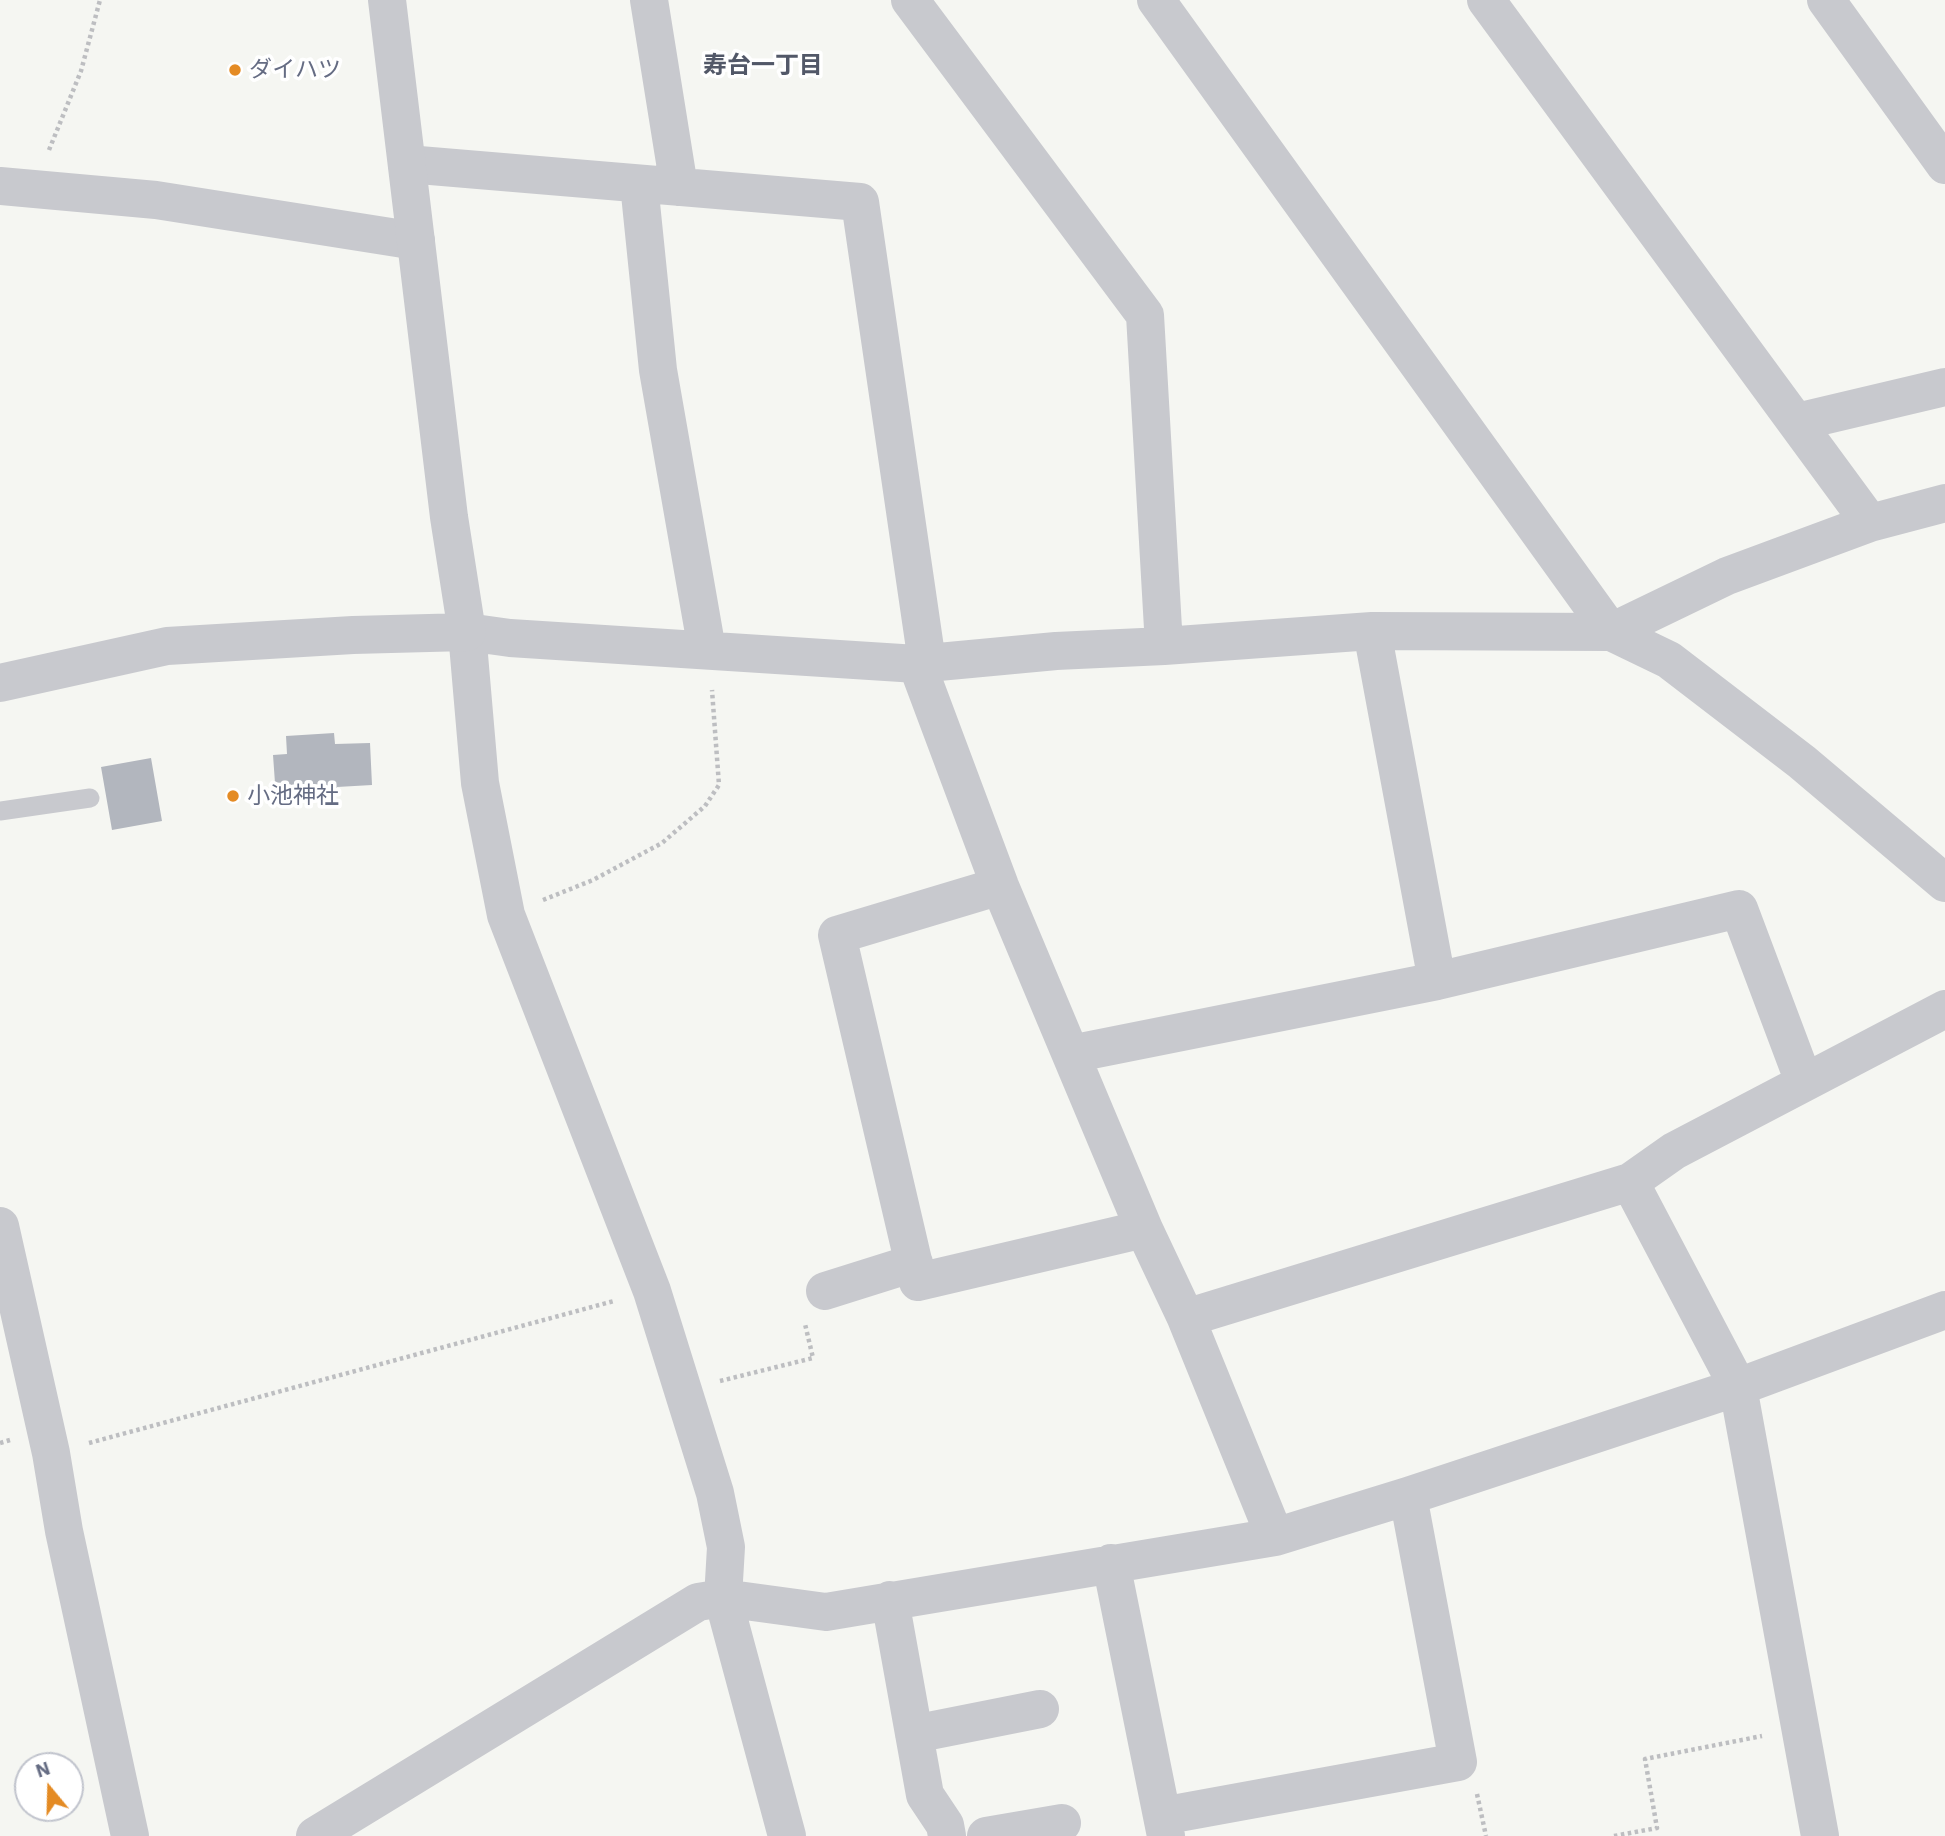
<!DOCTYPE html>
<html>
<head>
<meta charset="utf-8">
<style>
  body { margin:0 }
  #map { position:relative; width:1945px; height:1836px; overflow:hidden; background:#f5f6f2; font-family:"IBM Plex Sans",sans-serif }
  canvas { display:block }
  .north { position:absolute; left:14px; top:1752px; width:70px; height:70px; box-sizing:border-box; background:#fff; border:2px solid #c1c4cd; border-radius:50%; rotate:341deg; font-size:19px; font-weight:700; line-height:28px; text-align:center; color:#656c83 }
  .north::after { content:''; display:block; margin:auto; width:24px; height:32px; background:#e48b24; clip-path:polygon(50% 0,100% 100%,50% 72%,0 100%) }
</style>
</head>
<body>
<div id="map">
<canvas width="1945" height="1836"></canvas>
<div class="north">N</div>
</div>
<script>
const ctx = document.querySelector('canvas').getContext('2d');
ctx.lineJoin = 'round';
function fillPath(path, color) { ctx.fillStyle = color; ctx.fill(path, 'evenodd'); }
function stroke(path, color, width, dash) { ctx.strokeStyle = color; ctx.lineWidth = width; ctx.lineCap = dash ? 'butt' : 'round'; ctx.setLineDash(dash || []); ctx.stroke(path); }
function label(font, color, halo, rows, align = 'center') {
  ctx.font = font + ' "IBM Plex Sans","Noto Sans JP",sans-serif'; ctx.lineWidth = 7; ctx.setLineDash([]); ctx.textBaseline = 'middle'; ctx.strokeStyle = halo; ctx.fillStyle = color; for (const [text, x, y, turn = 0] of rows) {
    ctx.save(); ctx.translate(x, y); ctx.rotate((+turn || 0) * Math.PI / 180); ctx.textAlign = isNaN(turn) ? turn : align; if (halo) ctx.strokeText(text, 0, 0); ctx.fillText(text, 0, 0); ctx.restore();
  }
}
const building = new Path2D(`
  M334,733l1,11 35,-1 2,42 -35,2 1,9 -50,3 -1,-16h-12l-2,-28 14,-1 -1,-18z
  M151,758l11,63 -50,9 -11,-63z`);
const path = new Path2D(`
  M49,150l32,-79 19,-71
  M543,900l50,-20 69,-37 43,-37 14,-21 -7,-95
  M720,1381l93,-23 -8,-34
  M0,1443l10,-3
  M89,1443l525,-142
  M1477,1794l9,42
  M1614,1836l43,-8 -12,-69 117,-23`);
const service = new Path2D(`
  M0,811l90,-13`);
const minor = new Path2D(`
  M649,0l30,187
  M910,0l235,315 19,331
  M1156,0l455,632
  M1486,0l384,523
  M1826,0l119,165
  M407,164l453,38 67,460
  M639,184l19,186 49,280
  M0,186l156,14 260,41
  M1797,422l148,-35
  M1372,631l65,350
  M1611,632l116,-56 143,-53 75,-20
  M917,664l83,222 144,343 42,89 89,219
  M1000,886l-163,49 81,347 226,-53
  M1071,1054l366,-73 302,-72 65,173
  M1630,1182l108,205 82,449
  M0,1226l51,227 13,78 66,305
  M825,1291l89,-28
  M1186,1318l444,-136 44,-31 271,-142
  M1111,1563l55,273
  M890,1600l35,195 20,30 2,11
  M914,1734l126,-25
  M1162,1816l296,-54 -50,-266
  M315,1836l383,-234 25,-4 103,14 449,-75 133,-41 330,-109 207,-77
  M787,1836l-64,-238 3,-51 -11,-54 -63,-202 -146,-376 -26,-132 -13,-151 43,6 407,26 139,-13 108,-5 208,-15 239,1 58,28 133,102 143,121
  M986,1836l76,-13`);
const tertiary = new Path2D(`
  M0,683l167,-37 186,-11 114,-3 -18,-115 -62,-517`);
const markers = [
  [235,70,7,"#e48b24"],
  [233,796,7,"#e48b24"]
];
const poiNames = [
  ["ダイハツ",249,70],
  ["小池神社",247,796]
];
const neighbourhoodNames = [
  ["寿台一丁目",763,66]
];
fillPath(building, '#b2b6be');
stroke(path, '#bdbec1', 4.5, [3.5, 3.5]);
stroke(service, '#c8c9ce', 19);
stroke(minor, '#c8c9ce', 38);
stroke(tertiary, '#c8c9ce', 38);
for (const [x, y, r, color] of markers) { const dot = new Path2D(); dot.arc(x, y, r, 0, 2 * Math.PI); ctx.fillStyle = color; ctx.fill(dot); stroke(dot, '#fff', 2.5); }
label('23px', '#656c83', '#fff', poiNames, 'left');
label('bold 24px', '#525868', '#fff', neighbourhoodNames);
</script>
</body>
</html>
